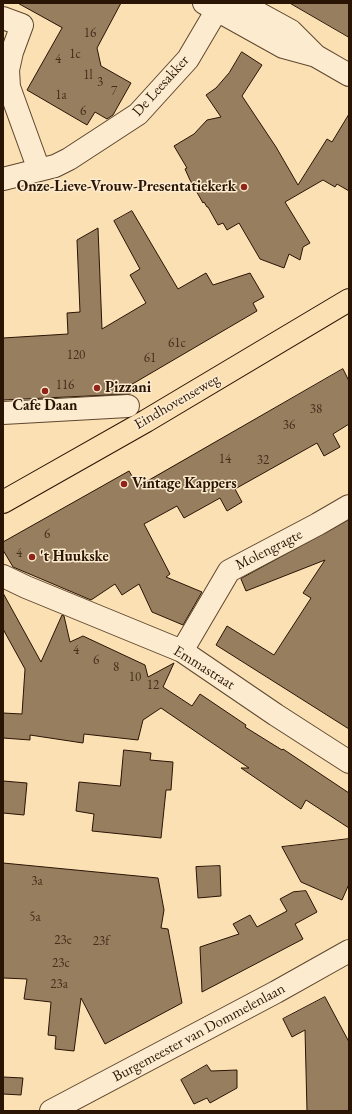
<!DOCTYPE html>
<html>
<head>
<meta charset="utf-8">
<style>
  body { margin:0 }
  #map { position:relative; width:352px; height:1114px; overflow:hidden; background:#fbe0b3; font-family:"EB Garamond",serif }
  canvas { display:block }
  .frame { position:absolute; inset:0; border:4px solid #2a1404; pointer-events:none }
</style>
</head>
<body>
<div id="map">
<canvas width="352" height="1114"></canvas>
<div class="frame"></div>
</div>
<script>
const ctx = document.querySelector('canvas').getContext('2d');
ctx.lineJoin = 'round';
function fillPath(path, color) { ctx.fillStyle = color; ctx.fill(path, 'evenodd'); }
function stroke(path, color, width, dash) { ctx.strokeStyle = color; ctx.lineWidth = width; ctx.lineCap = dash ? 'butt' : 'round'; ctx.setLineDash(dash || []); ctx.stroke(path); }
function label(font, color, halo, rows, align = 'center') {
  ctx.font = font + ' "EB Garamond",serif'; ctx.lineWidth = 3; ctx.setLineDash([]); ctx.textBaseline = 'middle'; ctx.strokeStyle = halo; ctx.fillStyle = color; for (const [text, x, y, turn = 0] of rows) {
    ctx.save(); ctx.translate(x, y); ctx.rotate((+turn || 0) * Math.PI / 180); ctx.textAlign = isNaN(turn) ? turn : align; if (halo) ctx.strokeText(text, 0, 0); ctx.fillText(text, 0, 0); ctx.restore();
  }
}
const building = new Path2D(`
  M18,3h103l-24,45 4,18 30,17 -18,32 -6,4 -12,-7 -8,13 -60,-35 35,-62z
  M290,3h59v34z
  M242,52l20,13 -20,31 34,51 22,38 29,-46 5,3 17,-28v77l-12,-7 -2,3 -12,-7 -38,22 25,41 -7,4 -3,13 -11,-6 -5,14 -24,-9 -21,-36 -12,7 -4,-7 -5,2 -10,-18h-1l-3,-5 -1,1 -13,-23 -5,-11 2,-1 -13,-22 20,-12 13,-14 14,-3 -15,-22 10,-7 13,-15z
  M132,211l46,78 28,-16 7,12 37,-12 14,24 -11,6 4,8 -128,75 1,8 -127,6v-62l65,-4 -1,-21 13,-1 -3,-72 21,-12 4,101 44,-26 -16,-28 10,-6 -26,-48z
  M343,369l6,12v43l-16,10 7,13 -16,9 -7,-13 -82,46 7,13 -15,9 -7,-13 -36,20 -7,-12 -33,18 26,50 -4,3 36,15 -19,33 -31,-13 -13,-28 -17,11 -7,-11 -24,16 -78,-33 -10,-17v-8l126,-71 9,15z
  M349,520v209l-133,-84 11,-19 47,29 37,-57 -8,-5 22,-33 -79,31 -5,-12z
  M3,593l38,69 21,-47 2,1 6,26 13,-6 62,29 3,12 26,-14 -11,24 29,19 8,-12 46,31 -1,2 37,23 1,-1 66,44v35l-43,-28 -5,9 -60,-41h8l-88,-60 -18,12 -5,20 -54,-6 -1,9 -53,-8v5l-27,-2v-25l19,1 3,-45 -22,-40z
  M124,750l27,3 -1,7 23,2 -2,28h-5l-5,48 -69,-7 2,-17 -18,-3 3,-29 41,4z
  M3,781l24,2 -3,32 -21,-2z
  M349,839v45l-7,16 -41,-18 -19,-35z
  M3,863l155,15 6,32 -3,18 7,1 14,74 -77,41 -24,-46 -7,53 -19,-2 1,-13 -8,-1 3,-33 -27,-3 3,-20 -24,-1z
  M220,866l1,30 -23,2 -2,-31z
  M306,891l11,21 -22,12 8,15 -101,53 -2,-45 39,-13 -6,-10 17,-9 7,12 30,-16 -7,-12 13,-7z
  M325,997l24,45v69h-42l-2,-81 -13,7 -9,-18z
  M207,1065l4,6 26,-1v18l-27,15 -3,-5 -13,6 -13,-24z
  M3,1077l20,1 -2,17 -18,-1z`);
const minor = new Path2D(`
  M204,3l79,44 33,9 33,19
  M240,3l51,28 24,24
  M3,18l19,7 -10,27 -4,18 1,17 30,83
  M3,179l52,-13 14,-7 69,-45 50,-55 33,-56
  M3,413l125,-7
  M3,576l23,11 156,64 94,64 73,47
  M182,651l47,-80 89,-47 31,-18
  M51,1111l225,-119 73,-41`);
const major = new Path2D(`
  M3,502l143,-81 203,-121`);
const markers = [
  [244,187,4,"#8f2418"],
  [97,388,4,"#8f2418"],
  [45,391,4,"#8f2418"],
  [124,484,4,"#8f2418"],
  [32,557,4,"#8f2418"]
];
const numberNames = [
  ["16",90,33],
  ["1c",75,54],
  ["4",58,59],
  ["1l",88,75],
  ["3",100,82],
  ["7",114,91],
  ["1a",61,95],
  ["6",83,111],
  ["61c",177,343],
  ["120",76,355],
  ["61",150,358],
  ["116",65,385],
  ["38",316,409],
  ["36",289,425],
  ["14",225,459],
  ["32",263,460],
  ["6",47,534],
  ["4",19,553],
  ["4",76,650],
  ["6",96,660],
  ["8",116,667],
  ["10",135,677],
  ["12",153,685],
  ["3a",37,881],
  ["5a",35,917],
  ["23e",63,940],
  ["23f",101,941],
  ["23c",61,963],
  ["23a",59,984]
];
const streetNames = [
  ["De Leesakker",161,86,-48],
  ["Eindhovenseweg",177,402,-30],
  ["Molengragte",269,550,-27],
  ["Emmastraat",204,668,32],
  ["Burgemeester van Dommelenlaan",199,1033,-28]
];
const poiNames = [
  ["Onze-Lieve-Vrouw-Presentatiekerk",236,187,"right"],
  ["Pizzani",105,388],
  ["Cafe Daan",45,406,"center"],
  ["Vintage Kappers",132,484],
  ["'t Huukske",40,557]
];
fillPath(building, '#977e5f');
stroke(building, '#2a1404', 1);
stroke(minor, '#5e4730', 24);
stroke(major, '#2a1404', 24);
stroke(minor, '#fcebce', 22);
stroke(major, '#fbe0b3', 22);
for (const [x, y, r, color] of markers) { const dot = new Path2D(); dot.arc(x, y, r, 0, 2 * Math.PI); ctx.fillStyle = color; ctx.fill(dot); stroke(dot, '#fcebce', 1.5); }
label('13px', '#452e1b', null, numberNames);
label('15px', '#2a1404', '#fcebce', streetNames);
label('bold 15px', '#2a1404', '#fcebce', poiNames, 'left');
</script>
</body>
</html>
